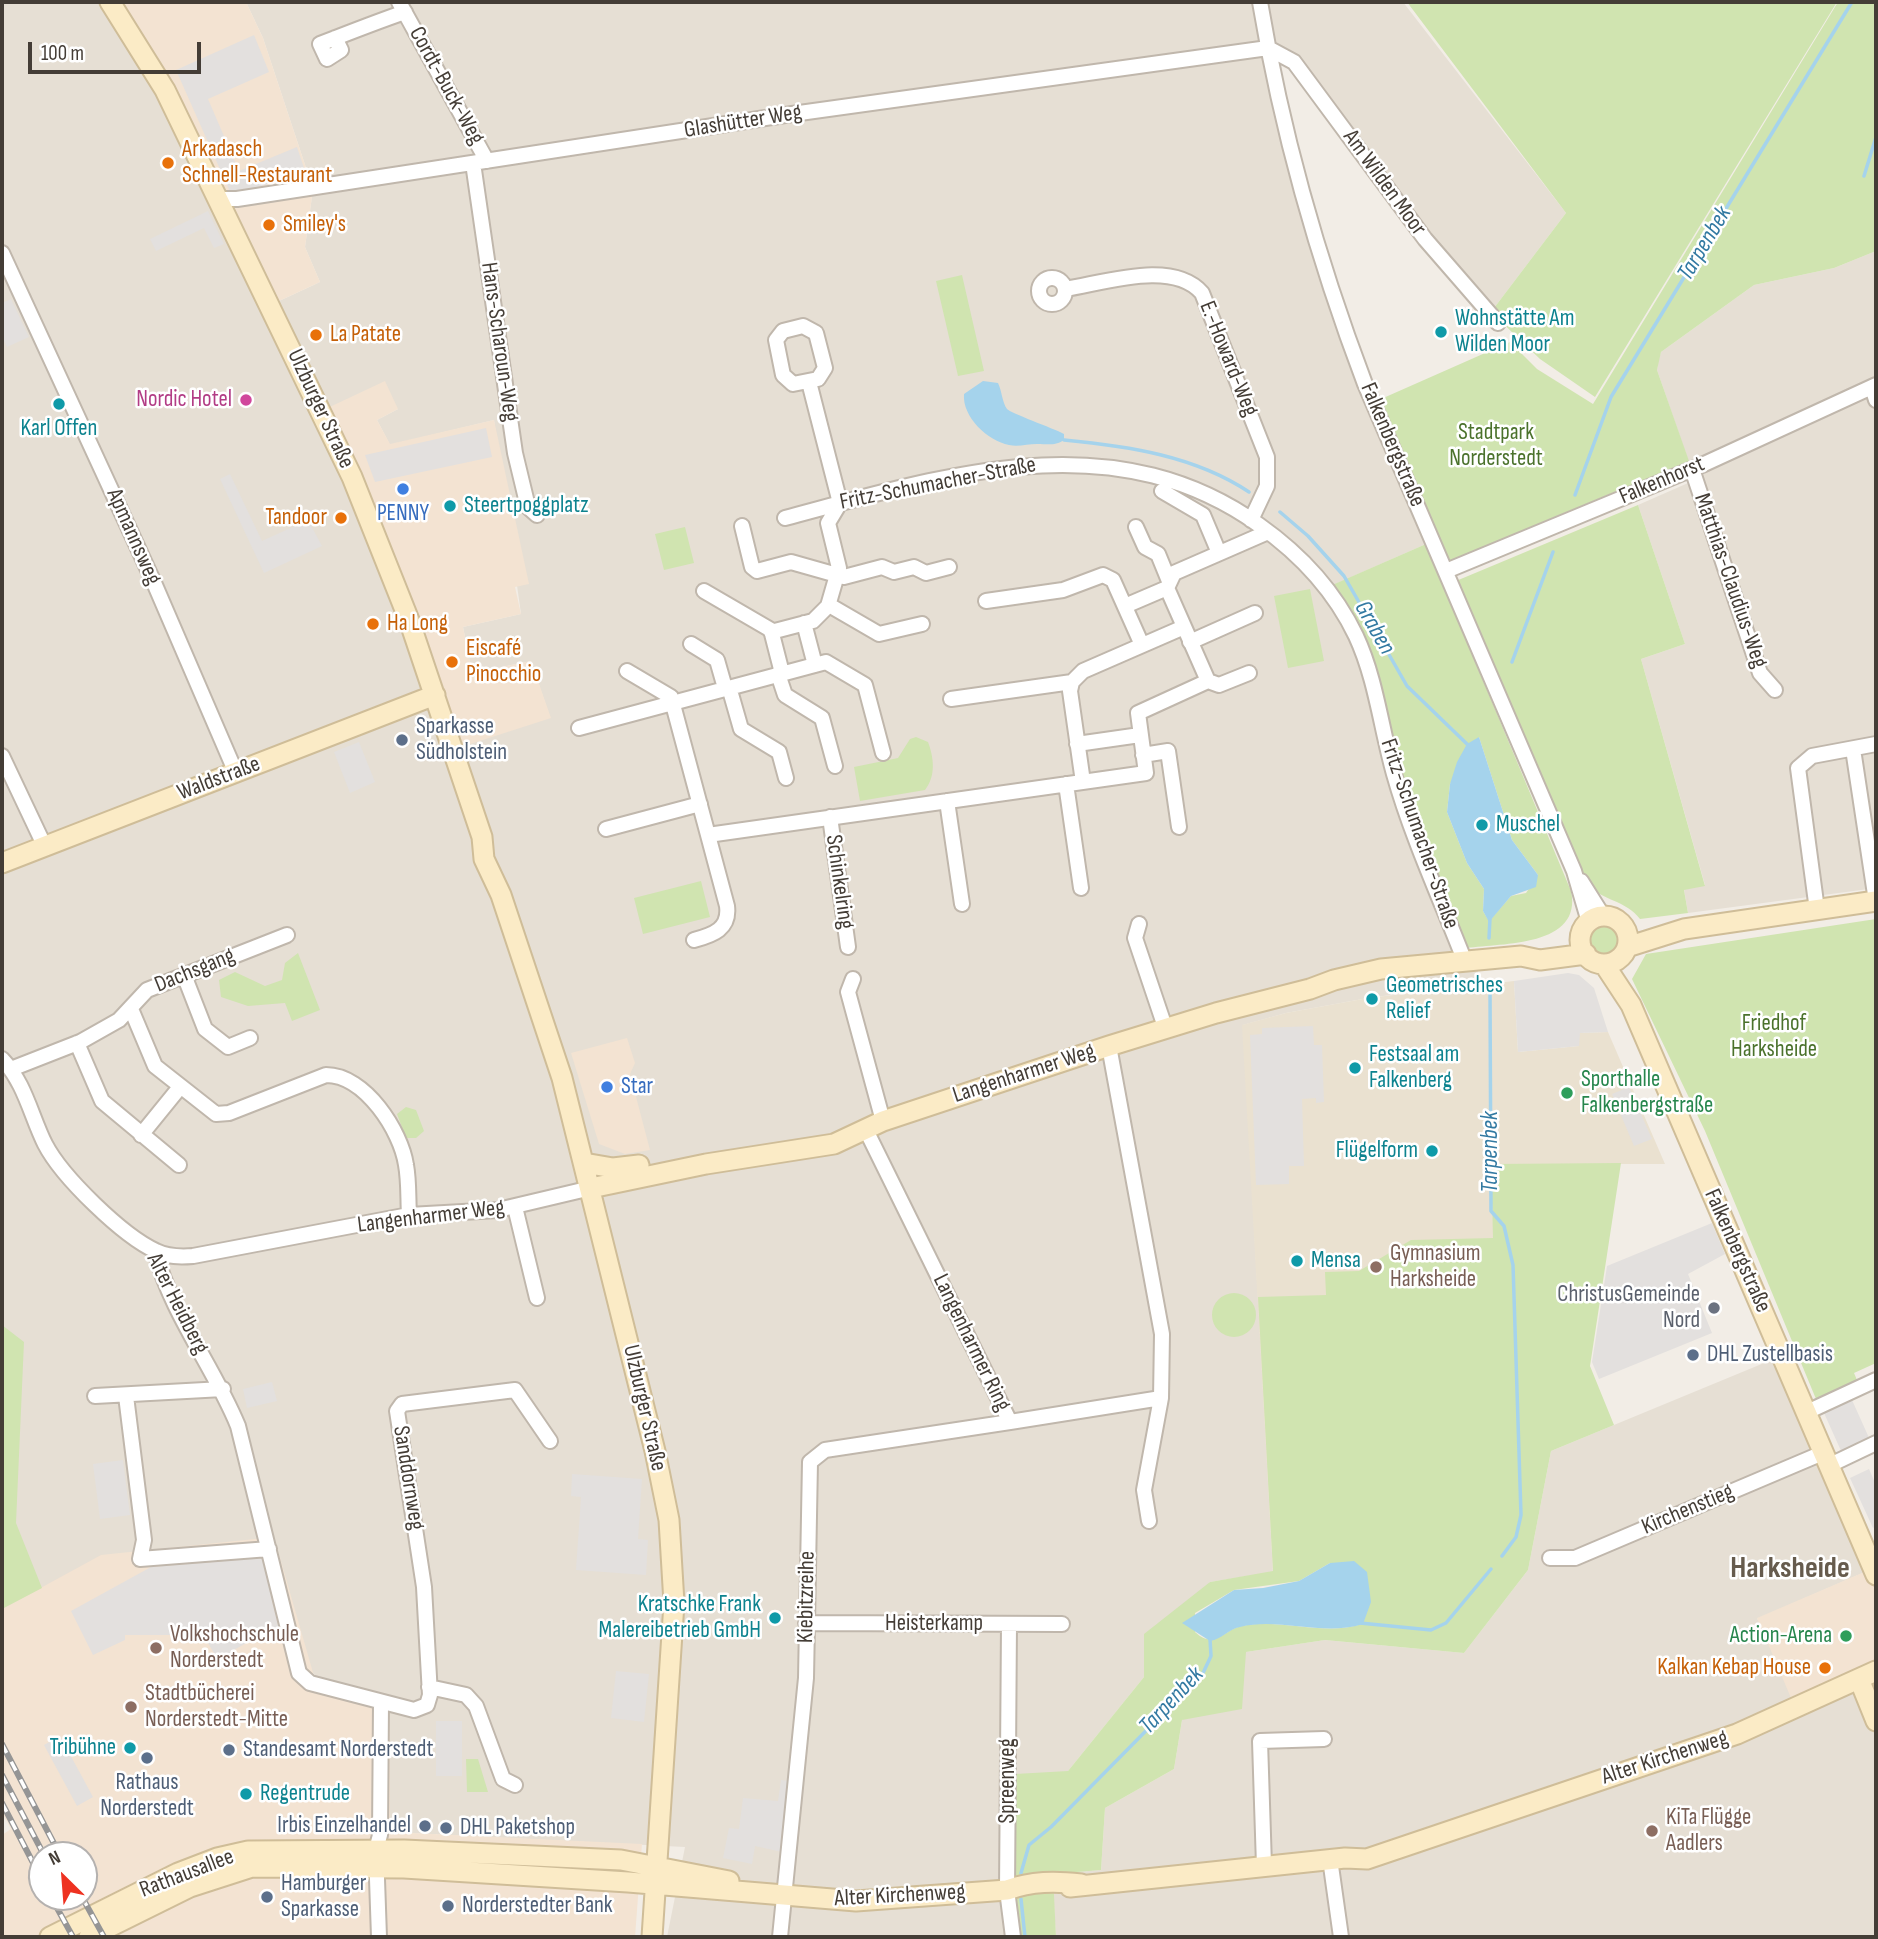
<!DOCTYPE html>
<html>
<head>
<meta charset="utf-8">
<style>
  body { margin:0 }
  #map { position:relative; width:1878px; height:1939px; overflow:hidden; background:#f2ede6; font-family:"Sofia Sans Condensed",sans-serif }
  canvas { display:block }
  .frame { position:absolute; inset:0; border:4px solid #443d36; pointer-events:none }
  .north { position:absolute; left:28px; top:1841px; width:70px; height:70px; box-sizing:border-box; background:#fff; border:2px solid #b4b1af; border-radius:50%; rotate:335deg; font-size:19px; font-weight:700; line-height:28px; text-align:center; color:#443d36 }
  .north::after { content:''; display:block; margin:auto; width:24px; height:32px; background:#ee3221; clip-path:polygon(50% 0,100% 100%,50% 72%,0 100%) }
  .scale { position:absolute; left:28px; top:42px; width:173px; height:32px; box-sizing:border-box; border:4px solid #443d36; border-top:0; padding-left:9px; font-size:21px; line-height:24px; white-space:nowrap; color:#443d36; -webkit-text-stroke:5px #fff; paint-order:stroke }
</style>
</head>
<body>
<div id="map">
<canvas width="1878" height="1939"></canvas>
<div class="frame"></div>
<div class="north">N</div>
<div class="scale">100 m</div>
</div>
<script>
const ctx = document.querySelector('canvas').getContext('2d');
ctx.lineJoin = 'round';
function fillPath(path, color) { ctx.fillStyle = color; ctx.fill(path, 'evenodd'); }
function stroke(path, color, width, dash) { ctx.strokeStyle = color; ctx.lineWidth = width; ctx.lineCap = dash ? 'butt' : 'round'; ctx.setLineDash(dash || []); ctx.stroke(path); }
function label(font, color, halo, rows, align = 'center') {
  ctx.font = font + ' "Sofia Sans Condensed",sans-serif'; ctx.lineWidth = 5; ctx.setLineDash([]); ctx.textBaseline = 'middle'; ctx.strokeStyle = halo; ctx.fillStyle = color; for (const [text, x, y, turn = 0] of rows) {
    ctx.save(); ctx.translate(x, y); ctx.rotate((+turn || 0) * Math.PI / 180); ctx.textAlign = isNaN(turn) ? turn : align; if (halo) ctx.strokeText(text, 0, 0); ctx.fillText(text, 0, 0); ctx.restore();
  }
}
const residential = new Path2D(`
  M2,2h113l45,67 119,232 41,-19 -15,-35 8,-58 -50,-151 -17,-36h1157l163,211 -75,99 -35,-37 -157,-218 -32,7 41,174 22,71 96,235 -95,42 8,11 143,386 -114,15 -82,15 -43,12 30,547 -63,10 -66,95 -76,94 -49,166h-352l18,-90 -295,-15v-135l-71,-17 -9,-11 -308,-60zM398,409l-21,11 13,25 104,-25 27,194 -58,13 9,46 59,-12 19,57 -107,-24 -123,-282z
  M1876,251v637l-188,25 -4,-24 21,-4 -64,-226 44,-15 -47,-139 57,-25 -38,-110 1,-9 3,-9 93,-67 80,-17z
  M1781,1356l91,213 -115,50 101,64 18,42v212h-820l-4,-63 49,-4 4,-62 69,-39 8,-49 64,-68 79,-12 139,13 64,-83 23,-119z`);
const commercial = new Path2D(`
  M115,2h131l17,36 50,151 -8,58 15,35 -41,19 -56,-110z
  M385,381l13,28 -21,11 13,24 104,-24 35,164 -14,3 6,27 -58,13 9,46 59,-12 20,57 -90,29 -142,-335z
  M627,1038l8,25 -5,11 20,76 -25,4 -26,-10 -28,-91z
  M274,1537l40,139 12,7 64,13v136l252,12 -7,93h-633v-102l9,-6 -9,-17v-203l99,-54zM42,1855h42v42h-42z
  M1876,1567v149l-16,-39 -66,28 -37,-87z`);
const education = new Path2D(`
  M1514,981l4,71 61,-6v-13l29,-1 57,132h-174l12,358 -230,50 -31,-547 44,-12 82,-15z`);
const green = new Path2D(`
  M1407,2h430l-242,395 -55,-38 -49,-47 75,-99z
  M1838,2h38v249l-42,17 -80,17 -93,67 -4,18 32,91 -240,100 -68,-162 129,-57 27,27 56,35z
  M962,275l22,96 -26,5 -22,-95z
  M1638,505l47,139 -44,15 64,227 -21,4 4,23 -48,6c-14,-19 -38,-18 -53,-35l-131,-303z
  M685,527l9,36 -30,7 -9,-36z
  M1426,544l145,347c12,56 -69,52 -104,57l-65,-164 -27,-108 -45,-90zM1479,737l33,103 26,35 -12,18 -15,3 -22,25 -6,-10 1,-22 -17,-26 -20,-51 3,-28z
  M1310,589l14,72 -36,7 -14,-72z
  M916,737l12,5c6,16 8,34 -3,48l-65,11 -6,-34 44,-9 12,-19z
  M701,881l9,36 -67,17 -9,-36z
  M1876,919v444l-22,10 3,7 -41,19 -111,-268 -73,-152 14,-25z
  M1588 939a16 16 0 1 1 32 0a16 16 0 1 1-32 0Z
  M298,953l22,57 -28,11 -7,-18 -37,3 -27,-9 -2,-17 16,-8 30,14 17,-6 3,-17z
  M406,1107l10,3 8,21 -8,7h-10l-9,-24z
  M1621,1163l-31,203 24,59 -63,26 -23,119 -64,83 -139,-13 -79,12 -4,57 -60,11 -8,49 -69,39 -4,62 -48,4 3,63h-37l-6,-58 2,-105 53,-3 76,-94v-43l66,-52 63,-11 -15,-274 68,-2 -1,-23 34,-1 52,-31 82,-2 -2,-74zM1330,1563l32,61c-40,13 -89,-8 -124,3 -15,5 -25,22 -43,5v-19l39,-23 65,-9z
  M1212 1315a22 22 0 1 1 44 0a22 22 0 1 1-44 0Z
  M2,1325l22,17 -8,181 26,65 -40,21z
  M466,1759h12l10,33h-21z`);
const parking = new Path2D(`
  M254,35l15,37 -61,27 31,72 58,-24 9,27 -75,20 -55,-124z
  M208,211l16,33 -10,4 -10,-20 -48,23 -6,-12z
  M11,299l18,38 -22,10 -5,-10v-34z
  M486,428l6,29 -117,25 -10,-27z
  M230,474l32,67 46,-21 14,26 -58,27 -44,-94z
  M359,742l16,40 -25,11 -16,-41z
  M1568,973l11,2 15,13 14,44 -28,1 -1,13 -61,6 -4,-71z
  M1313,1026l1,19h8l2,57 -8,1v-5l-14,1 2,67h-15v18l-33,1 -6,-150 12,-1v-6z
  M1629,1087l23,52 -18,7 -22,-52z
  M1712,1223l13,31 -37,20 24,59 -113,46 -7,-17 15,-96z
  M272,1382l5,19 -30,7 -4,-19z
  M1852,1400l18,40 -28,13 -18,-40z
  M123,1460l7,55 -30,4 -7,-55z
  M1869,1469l7,16v41l-3,2 -23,-50z
  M572,1474l70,5 -4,60 10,1 -2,35 -70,-5 5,-73 -10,-1z
  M262,1558l18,76 -10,4 -4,-6 -34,19 4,8 -14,7 -19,-31h-78v5l-32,15 -22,-44 80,-44z
  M616,1671l33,3 -5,48 -33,-4z
  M436,1721h26v55h-26z
  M60,1736l33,61 -16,9 -33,-61z
  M781,1780l8,1 -7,71 -27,-6 -3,18 -29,-6 6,-30 10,1 4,-31 35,3z`);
const water = new Path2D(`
  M983,381l15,2c4,8 4,19 9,26 3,4 46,19 57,25v6c-9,6 -16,4 -27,4 -9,0 -19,3 -28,1 -21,-4 -47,-28 -45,-51z
  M1479,737l33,103 26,35 -2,12 -25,9 -22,26 -6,-11 1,-22 -17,-26 -20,-51 3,-28 7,-22 10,-18z
  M1354,1561l13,11 4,30 -8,22c-41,13 -83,-7 -123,3 -11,2 -18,12 -30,14l-28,-18 52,-33 29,-2 36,-7 31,-18z`);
const stream = new Path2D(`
  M1864,176l12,-39
  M1064,440c64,6 131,16 185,52
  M1575,495l36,-98 241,-395
  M1280,512l28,24 36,40 63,110 60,58
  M1512,662l41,-110
  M1489,938l1,-20
  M1490,989l1,222 13,15 9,39 8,250 -5,22 -14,19
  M1360,1623l71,7 15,-7 45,-54
  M1021,1873l8,-28 22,-18 152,-154 8,-17 -1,-17
  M1021,1899l4,38`);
const street = new Path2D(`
  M399,2l88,159
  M1260,2c22,131 58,258 105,382l209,487 15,51
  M335,38l6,12 -14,9 -7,-15c28,-11 56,-22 85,-32
  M473,163l42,290 13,54 9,8
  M218,199h19l548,-84 483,-67 26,14 131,177 73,84
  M2,253l153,332 81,188
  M1039 291a13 13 0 1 1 26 0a13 13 0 1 1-26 0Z
  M1065,289c39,-6 108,-30 137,4l65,164v29l-16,34
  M803,326l13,7 9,35 -7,11 -25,5 -10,-9 -7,-35 7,-9z
  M809,382l31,121
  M1872,387l4,13
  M1692,469l68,204 15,17
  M1162,491l41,24 16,38
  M785,518c158,-42 327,-98 474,7 41,29 75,65 97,111 20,43 25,92 38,138 18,64 47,126 71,188
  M742,526l10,41 5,4 34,-9 53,15 38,-10 12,5 20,-5 12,6 23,-6
  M1136,527l9,20 13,7 11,27
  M1446,571l256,-106 174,-80
  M1167,588l41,93 11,4 30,-12
  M704,591l67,39 11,43
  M986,601l77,-11 40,-15 10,5 29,65
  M829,605l50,29 43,-10
  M1125,606l42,-18 7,-15 94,-41
  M804,623l11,42
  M771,632l42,-11 15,-15 11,-38 -11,-45 12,-20
  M1190,642l65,-29
  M691,644l26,16 8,28
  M627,671l44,26 56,209c3,23 -14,29 -33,34
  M778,674l7,21 37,23 13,48
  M1072,682l-2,9 13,91
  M729,687l12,42 38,23 7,26
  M951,699l121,-17 11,-11 101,-44
  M579,728l247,-66 39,23 18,68
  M1077,744l63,-9
  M1853,749l23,152
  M1143,755l25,-4 11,76
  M2,756l43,91
  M1066,784l15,104
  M947,801l15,103
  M830,817l18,130
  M606,829l94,-25
  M708,835l438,-62 -8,-60 70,-32
  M1581,881l22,35
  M1817,910l-19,-142 14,-12 64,-12
  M1139,924l-4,14 30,89
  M184,975l21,54 23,18 22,-9
  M853,979l-5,13 35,129
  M131,1009l24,57 61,48 13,-1 97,-38c39,0 75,56 80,90 3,16 2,34 3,50
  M77,1043l25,58 77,64
  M1109,1046l53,288 -1,64 -17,92 5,31
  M2,1059c23,24 29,57 43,85 17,33 78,92 111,107 12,6 24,6 37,5l216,-41 89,-5 93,-22
  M11,1069l69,-27 39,-22 28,-30 140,-55
  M865,1128l145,294 151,-24
  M141,1135l39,-48
  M515,1207l22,91
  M155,1251c16,63 59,116 83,175l61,247 11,10 104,27 13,-5 3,-10 -6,-108 -27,-176 5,-7 113,-14 35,51
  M95,1396l128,-7
  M126,1396l18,144 -4,19 129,-10
  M1807,1412l69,-32
  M1830,1465l46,-22
  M1550,1558h25l250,-106
  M806,1623l256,1
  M1009,1624l-2,266 6,47
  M429,1687l37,8 10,11 27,73 12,6
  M1330,1859l11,78
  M1264,1866l-4,-125 64,-2
  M379,1937l-3,-87 4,-15 1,-132
  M780,1937l26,-259 4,-216 15,-12 185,-28`);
const secondary = new Path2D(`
  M110,2l55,88 187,387 57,143 73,217 2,22 17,36 61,183 93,373 14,69 5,83 -22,334
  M2,863l433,-168
  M1580 940a24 24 0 1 1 48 0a24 24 0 1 1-48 0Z
  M1627,947l57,-18 192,-28
  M1604,964l27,41 245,570
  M584,1163l29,5 26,-3
  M591,1188l115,-24 128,-20 49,-23 226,-75 107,-33 94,-24 24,-9 47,-11 140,-13 19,4 46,-6
  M1859,1679l17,42
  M1070,1887l275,-29 22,1 370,-125 139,-63
  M50,1937l128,-64 39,-15 31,-7 156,-1 217,10 108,21
  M89,1937l101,-50 62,-20 152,1 224,14 228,19 151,-11c25,-9 48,-9 74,-6`);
const rail = new Path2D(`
  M2,1744l58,111
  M2,1775l42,80
  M2,1803l40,77
  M51,1897l22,40
  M82,1897l22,40`);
const markers = [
  [168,163,7,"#e8710a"],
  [269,225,7,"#e8710a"],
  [1441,332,7,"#0f9aa8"],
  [316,335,7,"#e8710a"],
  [246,400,7,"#d1479c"],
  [59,404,7,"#0f9aa8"],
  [403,489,7,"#3f7fe0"],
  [450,506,7,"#0f9aa8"],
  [341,518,7,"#e8710a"],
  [373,624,7,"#e8710a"],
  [452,662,7,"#e8710a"],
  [402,740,7,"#5c6f8a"],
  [1482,825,7,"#0f9aa8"],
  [1372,999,7,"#0f9aa8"],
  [1355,1068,7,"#0f9aa8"],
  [607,1087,7,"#3f7fe0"],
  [1567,1093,7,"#2e9e5b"],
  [1432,1151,7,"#0f9aa8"],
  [1297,1261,7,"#0f9aa8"],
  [1376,1267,7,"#8d6e63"],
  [1714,1308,7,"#6b7280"],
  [1693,1355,7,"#5c6f8a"],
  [775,1618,7,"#0f9aa8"],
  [1846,1636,7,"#2e9e5b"],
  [156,1648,7,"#8d6e63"],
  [1825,1668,7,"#e8710a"],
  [131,1707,7,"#8d6e63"],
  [130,1748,7,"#0f9aa8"],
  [229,1750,7,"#5c6f8a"],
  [147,1758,7,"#5c6f8a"],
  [246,1794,7,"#0f9aa8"],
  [425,1826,7,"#5c6f8a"],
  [446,1828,7,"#5c6f8a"],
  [1652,1831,7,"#8d6e63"],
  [267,1897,7,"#5c6f8a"],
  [448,1906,7,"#5c6f8a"]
];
const streetNames = [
  ["Cordt-Buck-Weg",446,86,61],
  ["Glashütter Weg",743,122,-9],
  ["Am Wilden Moor",1384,183,54],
  ["Hans-Scharoun-Weg",499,342,82],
  ["E.-Howard-Weg",1228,359,68],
  ["Ulzburger Straße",320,409,65],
  ["Falkenbergstraße",1392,445,67],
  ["Falkenhorst",1662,481,-23],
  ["Fritz-Schumacher-Straße",938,484,-11],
  ["Apmannsweg",133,537,66],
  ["Matthias-Claudius-Weg",1730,581,71],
  ["Waldstraße",219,779,-21],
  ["Fritz-Schumacher-Straße",1419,834,71],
  ["Schinkelring",839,882,82],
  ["Dachsgang",195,971,-22],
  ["Langenharmer Weg",1024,1074,-18],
  ["Langenharmer Weg",431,1217,-7],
  ["Falkenbergstraße",1737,1251,66],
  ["Alter Heidberg",177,1304,63],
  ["Langenharmer Ring",971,1343,64],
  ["Ulzburger Straße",644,1408,77],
  ["Sanddornweg",408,1478,81],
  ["Kirchenstieg",1688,1510,-23],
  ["Kiebitzreihe",807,1597,-89],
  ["Heisterkamp",934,1624],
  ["Alter Kirchenweg",1665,1758,-18],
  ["Spreenweg",1008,1781,-90],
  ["Rathausallee",187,1874,-21],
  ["Alter Kirchenweg",900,1896,-3]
];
const foodNames = [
  ["Arkadasch",182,150],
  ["Schnell-Restaurant",182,176],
  ["Smiley's",283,225],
  ["La Patate",330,335],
  ["Tandoor",327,518,"right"],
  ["Ha Long",387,624],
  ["Eiscafé",466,649],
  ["Pinocchio",466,675],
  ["Kalkan Kebap House",1811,1668,"right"]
];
const cultureNames = [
  ["Wohnstätte Am",1455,319],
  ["Wilden Moor",1455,345],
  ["Karl Offen",59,429,"center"],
  ["Steertpoggplatz",464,506],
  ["Muschel",1496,825],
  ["Geometrisches",1386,986],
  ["Relief",1386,1012],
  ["Festsaal am",1369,1055],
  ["Falkenberg",1369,1081],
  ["Flügelform",1418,1151,"right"],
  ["Mensa",1311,1261],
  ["Kratschke Frank",761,1605,"right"],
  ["Malereibetrieb GmbH",761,1631,"right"],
  ["Tribühne",116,1748,"right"],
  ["Regentrude",260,1794]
];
const hotelNames = [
  ["Nordic Hotel",232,400]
];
const parkNames = [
  ["Stadtpark",1496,433],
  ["Norderstedt",1496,459],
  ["Friedhof",1774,1024],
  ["Harksheide",1774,1050]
];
const shopNames = [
  ["PENNY",403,514],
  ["Star",621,1087,"left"]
];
const serviceNames = [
  ["Sparkasse",416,727],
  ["Südholstein",416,753],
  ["DHL Zustellbasis",1707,1355],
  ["Standesamt Norderstedt",243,1750],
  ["Rathaus",147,1783,"center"],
  ["Norderstedt",147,1809,"center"],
  ["Irbis Einzelhandel",411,1826,"right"],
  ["DHL Paketshop",460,1828],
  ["Hamburger",281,1884],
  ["Sparkasse",281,1910],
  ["Norderstedter Bank",462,1906]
];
const leisureNames = [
  ["Sporthalle",1581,1080],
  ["Falkenbergstraße",1581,1106],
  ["Action-Arena",1832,1636,"right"]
];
const educationNames = [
  ["Gymnasium",1390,1254],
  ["Harksheide",1390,1280],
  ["Volkshochschule",170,1635],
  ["Norderstedt",170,1661],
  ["Stadtbücherei",145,1694],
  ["Norderstedt-Mitte",145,1720],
  ["KiTa Flügge",1666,1818],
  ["Aadlers",1666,1844]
];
const worshipNames = [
  ["ChristusGemeinde",1700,1295],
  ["Nord",1700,1321]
];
const waterNames = [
  ["Tarpenbek",1705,244,-59],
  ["Graben",1374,628,60],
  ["Tarpenbek",1491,1152,-90],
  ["Tarpenbek",1172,1701,-47]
];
const districtNames = [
  ["Harksheide",1790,1569]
];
fillPath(residential, '#e6dfd4');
fillPath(commercial, '#f3e3d2');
fillPath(education, '#eae1d0');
fillPath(green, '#d0e4b0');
fillPath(parking, '#e3e0de');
fillPath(water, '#a5d3ec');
stroke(stream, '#a5d3ec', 3.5);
stroke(street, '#c0b7ac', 18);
stroke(secondary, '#cfbd98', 23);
stroke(street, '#fff', 14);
stroke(secondary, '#fbebc6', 19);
stroke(rail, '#959595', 6);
stroke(rail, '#fff', 3.5, [10]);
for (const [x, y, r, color] of markers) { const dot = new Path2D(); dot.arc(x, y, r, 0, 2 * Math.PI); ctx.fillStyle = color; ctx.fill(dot); stroke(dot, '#fff', 2.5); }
label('23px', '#443d36', '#fff', streetNames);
label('23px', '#c56008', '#fff', foodNames, 'left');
label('23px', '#0d838f', '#fff', cultureNames, 'left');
label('23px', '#b23c85', '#fff', hotelNames, 'right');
label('23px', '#4b722c', '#fff', parkNames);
label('23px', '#366cbe', '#fff', shopNames);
label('23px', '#4e5e75', '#fff', serviceNames, 'left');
label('23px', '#27864d', '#fff', leisureNames, 'left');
label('23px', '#785e54', '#fff', educationNames, 'left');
label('23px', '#5b616d', '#fff', worshipNames, 'right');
label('italic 24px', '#337aa2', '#fff', waterNames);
label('bold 30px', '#665b4d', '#fff', districtNames);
</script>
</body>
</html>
